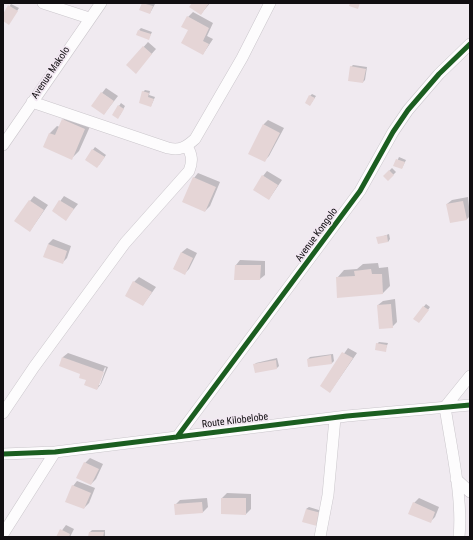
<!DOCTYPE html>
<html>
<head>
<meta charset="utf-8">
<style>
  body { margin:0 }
  #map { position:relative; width:473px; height:540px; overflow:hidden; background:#f0eaf0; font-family:"Roboto Condensed",sans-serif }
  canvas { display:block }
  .frame { position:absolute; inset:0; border:4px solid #110e11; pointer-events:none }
</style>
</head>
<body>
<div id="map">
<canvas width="473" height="540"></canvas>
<div class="frame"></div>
</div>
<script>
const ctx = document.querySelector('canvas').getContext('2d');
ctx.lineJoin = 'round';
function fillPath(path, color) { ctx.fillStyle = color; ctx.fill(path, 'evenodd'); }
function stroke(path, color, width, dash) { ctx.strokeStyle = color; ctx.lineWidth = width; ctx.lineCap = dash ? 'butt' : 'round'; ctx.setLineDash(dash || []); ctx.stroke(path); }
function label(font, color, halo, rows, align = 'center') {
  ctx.font = font + ' "Roboto Condensed",sans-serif'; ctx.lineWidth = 3.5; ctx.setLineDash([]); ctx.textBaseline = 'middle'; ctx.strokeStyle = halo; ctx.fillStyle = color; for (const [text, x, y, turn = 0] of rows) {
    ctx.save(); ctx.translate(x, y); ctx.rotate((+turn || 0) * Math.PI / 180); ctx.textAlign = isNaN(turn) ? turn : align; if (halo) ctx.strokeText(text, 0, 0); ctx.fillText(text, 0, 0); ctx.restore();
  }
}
const shadow = new Path2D(`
  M143,3l12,1 -5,9 -10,-4z
  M193,3h17l-9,11z
  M11,4l8,4 -10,15 -6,-3v-4z
  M193,12l20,11 -6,13 6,3 -10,15 -13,-24 -2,-13z
  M141,28l11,4 -3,6 -10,-8z
  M148,42l8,7 -16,18 -12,-2z
  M353,65l14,2 -2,13 -2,2 -12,-15z
  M106,88l12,8 -14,18 -2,-21z
  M145,90l5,1 -1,4 6,2 -4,9 -8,-14z
  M312,94l4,2 -6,9v-9z
  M121,103l4,3 -5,9h-7z
  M70,112l22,10 -13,29 -7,7 -28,-12 6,-13 7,-7 3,1 3,-7z
  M268,120l16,8 -15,28 -5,5v-37z
  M95,147l11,8 -7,10 -13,-6z
  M399,157l7,3 -4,8 -7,-2z
  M392,168l4,4 -8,8 -4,-4z
  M267,171l15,9 -13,19 -6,-23z
  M198,173l22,9 -10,24 -5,5 -11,-33z
  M34,196l14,9 -18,26v-30z
  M64,196l14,8 -12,15 -13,-8z
  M468,197l2,19 -3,3 -16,3 -4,-18 5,-4z
  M389,234l1,5 -2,3 -10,-4z
  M53,239l18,7 -4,12 -5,5 -14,-19z
  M187,248l10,5 -8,16 -5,5 -10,-6 8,-16z
  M240,260l25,1v14l-5,4h-25l1,-14z
  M378,263l1,5 9,-1 2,19 -7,7 -46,-15 7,-8 13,-1 6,-5z
  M139,277l17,10 -13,18 -9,-23z
  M395,299l2,23 -5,5 -14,-22 5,-4z
  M426,304l4,3 -9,13 -7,-1z
  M379,342l9,1 -3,8 -8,-7z
  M348,348l9,5 -27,39 -9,-6z
  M68,353l40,14 -7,17 -4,5 -15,-15 -22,-9 3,-8zM105,367l1,1 -6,17h-2z
  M333,354l1,7 -2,2 -24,-4 2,-2z
  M277,358l2,8 -2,2 -23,-3 2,-2z
  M90,458l13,6 -7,15 -5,5 -6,-21z
  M77,481l18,7 -6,15 -5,5 -11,-22z
  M227,493l24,1v15l-5,5 -24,-16z
  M207,498l1,9 -5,5 -28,-7 5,-5z
  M419,498l20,9 -4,10 -5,5 -16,-19z
  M309,507l13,4 -3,12 -13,-14z
  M66,525l8,4 -4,8h-13z
  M92,530h13v7h-16l1,-5z`);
const building = new Path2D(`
  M142,3l11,3 -3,8 -11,-4z
  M192,3h17l-8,12 -12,-8z
  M350,3h10l-2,6 -9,-3z
  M8,5l10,6 -9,14 -6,-4v-7z
  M187,16l22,12 -6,13 6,3 -6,11 -22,-12 7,-13 -7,-3z
  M138,30l13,4 -2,6 -13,-5z
  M143,46l9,8 -16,20 -10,-9z
  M350,66l16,3 -3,14 -15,-2z
  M142,91l7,2 -1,4 6,2 -3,8 -12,-4z
  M101,92l13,9 -10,14 -13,-9z
  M309,95l6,3 -5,8 -5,-3z
  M118,105l6,4 -6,10 -6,-4z
  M62,119l23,10 -13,31 -29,-13 6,-14 6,2z
  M263,124l17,9 -15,29 -17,-8z
  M92,149l13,8 -8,11 -12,-8z
  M396,159l9,3 -3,7 -9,-3z
  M389,170l5,5 -6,6 -5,-5z
  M262,175l16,10 -9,15 -16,-10z
  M193,177l23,10 -11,25 -23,-10z
  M29,200l15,10 -14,22 -16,-11z
  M59,200l15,9 -8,12 -14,-10z
  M463,201l4,19 -17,3 -4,-19z
  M387,235l1,7 -10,2 -2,-7z
  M48,244l19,7 -4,13 -20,-7z
  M181,252l12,6 -8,17 -12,-6z
  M235,265h26l-1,15h-26z
  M371,269l1,5h10l1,20 -46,4 -1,-21 19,-1 -1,-5z
  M133,281l19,11 -9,14 -18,-10z
  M391,304l2,24 -14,1 -2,-24z
  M423,306l6,4 -10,13 -6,-4z
  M376,343l11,2 -1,7 -11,-2z
  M342,352l11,6 -23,35 -10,-7z
  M331,355l1,9 -24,3 -1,-8z
  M62,357l42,15 -7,18 -13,-5 2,-5 -7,-2 1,-4 -21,-8z
  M276,360l1,9 -22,4 -2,-9z
  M84,462l15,7 -8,16 -15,-7z
  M72,485l19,8 -7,16 -19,-7z
  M221,498h25v17l-25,-1z
  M202,502l1,11 -28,2 -1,-11z
  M413,502l22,10 -4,11 -23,-9z
  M306,509l15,4 -4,13 -15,-4z
  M60,529l10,5 -1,3h-13z
  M89,532h15l-1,5h-15z`);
const minor = new Path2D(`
  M43,3l46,15
  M32,102l136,46c12,3 18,-1 27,-9l47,-81 28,-55
  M3,145l98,-142
  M3,413l31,-46 91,-124 64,-72c4,-10 3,-16 -2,-25
  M177,437l183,-246 33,-59 15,-22 31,-36 31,-30
  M3,454l52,-2 292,-36 123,-11
  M456,479l14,13
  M3,534l52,-82
  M320,537l8,-42 7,-77
  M459,537c4,-39 -8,-90 -14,-130l25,-31`);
const cycleway = new Path2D(`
  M177,437l183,-246 33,-59 15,-22 31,-36 31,-30
  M3,454l52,-2 292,-36 123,-11`);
const streetNames = [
  ["Avenue Makolo",51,73,-56],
  ["Avenue Kongolo",317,235,-54],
  ["Route Kilobelobe",235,421,-7]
];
fillPath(shadow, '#0003');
fillPath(building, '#e5d5d6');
stroke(minor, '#cac6cb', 12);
stroke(minor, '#fdfcfd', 11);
stroke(cycleway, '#1b5e20', 5);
label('10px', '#110e11', '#f2e8f2', streetNames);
</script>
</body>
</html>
